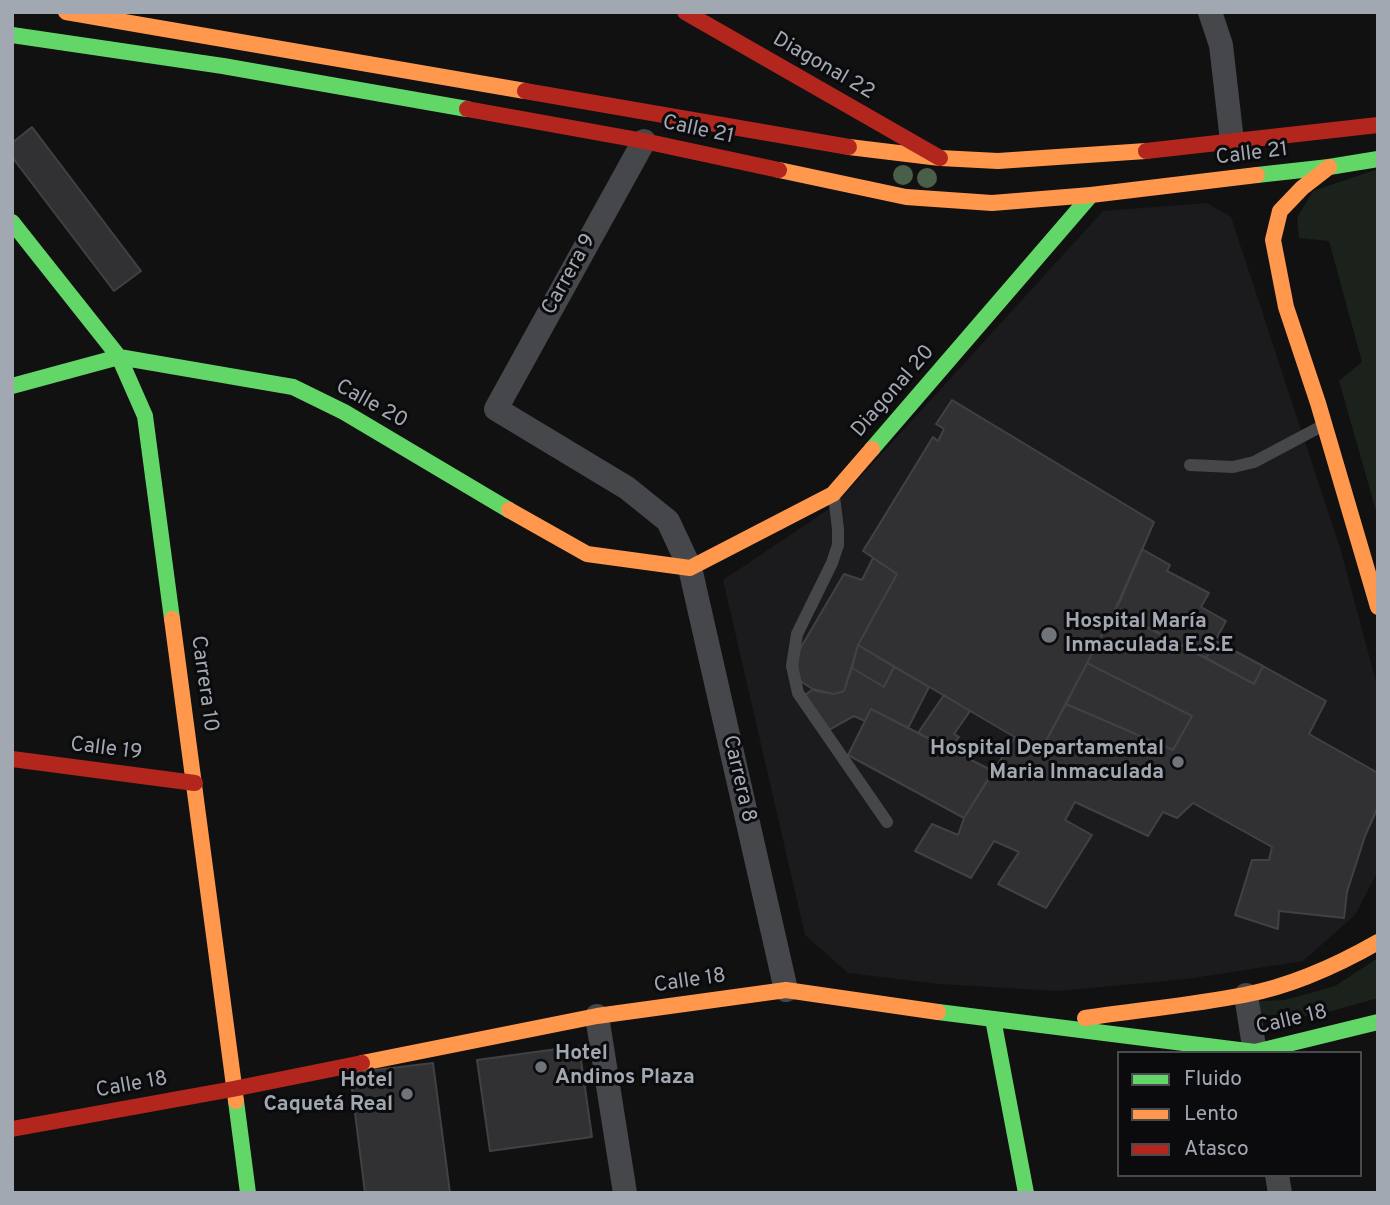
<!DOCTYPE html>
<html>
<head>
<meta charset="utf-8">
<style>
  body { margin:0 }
  #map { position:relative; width:1390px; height:1205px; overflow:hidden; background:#111; font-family:Overpass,sans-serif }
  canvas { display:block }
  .frame { position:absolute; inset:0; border:14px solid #a2a8b2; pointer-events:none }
  .legend { position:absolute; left:1117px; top:1051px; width:245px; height:126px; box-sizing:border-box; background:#0b0b0d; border:2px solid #474a4f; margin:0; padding:9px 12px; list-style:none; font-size:21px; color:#a2a8b2 }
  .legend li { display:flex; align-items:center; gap:14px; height:35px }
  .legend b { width:35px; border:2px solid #474a4f }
</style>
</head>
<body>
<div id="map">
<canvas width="1390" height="1205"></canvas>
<div class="frame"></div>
<ul class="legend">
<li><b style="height:9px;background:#63d668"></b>Fluido</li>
<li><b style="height:9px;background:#ff974d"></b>Lento</li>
<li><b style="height:9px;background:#b3261e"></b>Atasco</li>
</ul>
</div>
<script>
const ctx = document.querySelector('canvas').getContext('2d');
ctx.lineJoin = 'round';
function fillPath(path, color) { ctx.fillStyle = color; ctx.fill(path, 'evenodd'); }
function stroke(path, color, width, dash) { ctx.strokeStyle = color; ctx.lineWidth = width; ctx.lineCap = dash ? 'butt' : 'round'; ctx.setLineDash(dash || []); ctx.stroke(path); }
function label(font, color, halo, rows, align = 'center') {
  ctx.font = font + ' Overpass,sans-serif'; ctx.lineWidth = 6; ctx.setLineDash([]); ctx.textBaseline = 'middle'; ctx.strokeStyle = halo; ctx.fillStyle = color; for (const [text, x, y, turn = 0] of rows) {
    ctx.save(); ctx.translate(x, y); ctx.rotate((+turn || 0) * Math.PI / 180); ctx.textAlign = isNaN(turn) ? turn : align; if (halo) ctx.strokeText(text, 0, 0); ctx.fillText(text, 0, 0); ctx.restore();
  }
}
const built = new Path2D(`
  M1207,203l24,14 110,334 37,138v182l-23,44 -52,46 -116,18 -129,12 -119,-7 -91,-11 -43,-38 -82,-355 112,-75 268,-294z`);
const green = new Path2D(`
  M1378,169v349l-39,-137 23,-19 -33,-121 -30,-3 -2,-20 16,-27z
  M1378,958v40l-64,18 -50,-1 -21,-13 42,-2 50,-14z`);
const building = new Path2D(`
  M32,127l109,144 -27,20 -102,-134v-14z
  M952,400l202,122 -34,79 -80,151 -182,-107 39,-71 -34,-23 70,-114 5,4 6,-12 -8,-5z
  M1142,549l28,16 -3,6 42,22 -8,14 25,14 -20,37 -91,-48z
  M873,558l24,16 -39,71 -14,46 -10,3 -18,-3 -13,-8 -5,-5 -1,-24 47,-80 18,6z
  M1115,610l139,74 9,-18 63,35 -17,33 69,39v34l-13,29 -18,56 -3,26 -65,-7 -1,18 -43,-14 17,-55h17l3,-13 -79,-44 -16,15 -14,-6 -15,24 -73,-34 -10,18 27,15 -46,73 -48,-24 21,-32 -25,-11 -23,37 -56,-27 17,-27 26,11 6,-17 51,-81 25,15 26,-48 107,46 19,-34 -105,-53z
  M1216,641l47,25 -9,18 -48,-26z
  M858,645l36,22 -10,20 -32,-19z
  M1087,663l105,53 -19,34 -107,-46z
  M894,667l35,20 -21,41 -37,-19 -6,12 -11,-5 -29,16 -24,-34 12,-9 21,5 10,-3 8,-23 32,19z
  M944,695l26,16 -16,23 5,3 -10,12 -31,-16z
  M871,709l122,62 -29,47 -116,-63z
  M579,1046l13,91 -102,14 -13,-91z
  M433,1063l17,130h-85l-15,-120z`);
const lane = new Path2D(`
  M1190,465l43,2 21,-5 66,-35
  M834,496l4,33v16l-6,18 -35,71 -5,32 6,27 89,129`);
const street = new Path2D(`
  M1210,12l11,33 11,96
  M644,141l-148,268 131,79 41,33 22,47 96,422
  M1246,995l9,58
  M597,1016l28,177
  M1277,1175l3,18`);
const fast = new Path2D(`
  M12,35l211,31 244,43
  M1257,175l72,-8 49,-8
  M12,222l107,135 26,59 27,203
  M12,386l107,-29 174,30 51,25 165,98
  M872,449l219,-254
  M938,1012l317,40 123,-30
  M993,1019l33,174
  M236,1101l12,92`);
const slow = new Path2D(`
  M66,12l459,79
  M849,147l91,11 58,3 148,-10
  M1329,167l-27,21 -22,23 -7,29 13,67 32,96 60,204
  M779,170l127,27 86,6 99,-8 166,-20
  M509,510l78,44 103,14 143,-74 39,-45
  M172,619l64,482
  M1085,1018c53,-8 107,-13 159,-23 48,-9 92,-29 134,-53
  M362,1063l235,-47 189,-26 152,22`);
const jam = new Path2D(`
  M685,12l255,146
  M525,91l324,56
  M467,109l177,32 135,29
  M1146,151l232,-26
  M12,759l183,24
  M12,1129l221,-40 129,-26`);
const trees = [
  [903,175],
  [927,178]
];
const markers = [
  [1049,635,9,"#6f737a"],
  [1178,762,7,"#6f737a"],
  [541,1067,7,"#6f737a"],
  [407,1094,7,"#6f737a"]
];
const streetNames = [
  ["Diagonal 22",823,67,30],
  ["Calle 21",698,131,12],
  ["Calle 21",1252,155,-7],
  ["Carrera 9",570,275,-61],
  ["Diagonal 20",894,392,-49],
  ["Calle 20",371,405,29],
  ["Carrera 10",203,684,82],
  ["Calle 19",106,750,7],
  ["Carrera 8",738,779,77],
  ["Calle 18",690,982,-8],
  ["Calle 18",1292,1021,-13],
  ["Calle 18",132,1086,-10]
];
const poiNames = [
  ["Hospital María",1065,623],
  ["Inmaculada E.S.E",1065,647],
  ["Hospital Departamental",1164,750,"right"],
  ["Maria Inmaculada",1164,774,"right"],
  ["Hotel",555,1055],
  ["Andinos Plaza",555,1079],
  ["Hotel",393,1082,"right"],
  ["Caquetá Real",393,1106,"right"]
];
fillPath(built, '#1b1b1d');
fillPath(green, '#1b211b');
fillPath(building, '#313133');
stroke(building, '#404144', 2);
stroke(lane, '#45474a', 12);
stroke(street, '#45474a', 24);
stroke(fast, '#63d668', 16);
stroke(slow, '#ff974d', 16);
stroke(jam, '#b3261e', 16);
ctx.fillStyle = '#4a5f4a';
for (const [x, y] of trees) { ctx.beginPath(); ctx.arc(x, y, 10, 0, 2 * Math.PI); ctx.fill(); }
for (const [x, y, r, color] of markers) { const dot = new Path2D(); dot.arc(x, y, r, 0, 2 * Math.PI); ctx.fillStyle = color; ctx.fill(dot); stroke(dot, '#0b0b0d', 2.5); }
label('21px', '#a2a8b2', '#0b0b0d', streetNames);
label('bold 21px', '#a2a8b2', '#0b0b0d', poiNames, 'left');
</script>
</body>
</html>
